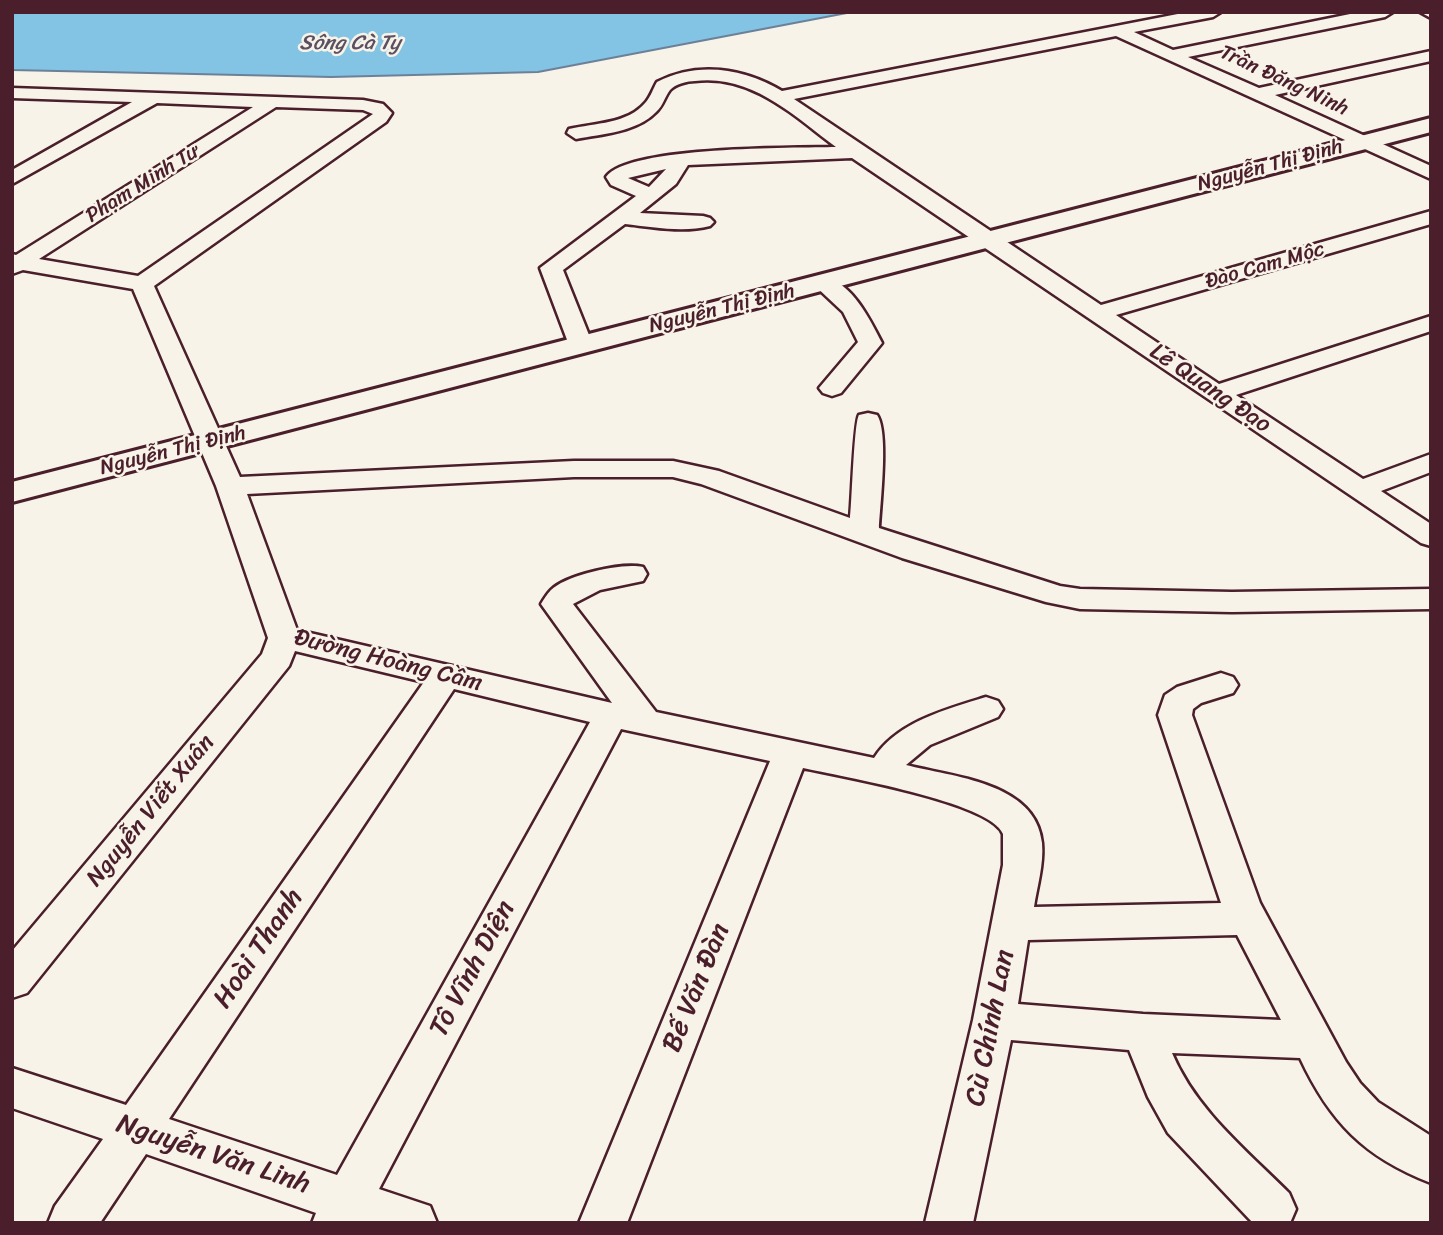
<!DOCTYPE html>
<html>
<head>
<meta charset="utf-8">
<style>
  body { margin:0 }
  #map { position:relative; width:1443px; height:1235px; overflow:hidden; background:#f7f3e8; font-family:Sriracha,sans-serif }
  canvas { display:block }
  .frame { position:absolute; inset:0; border:14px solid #4a1f2b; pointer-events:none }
</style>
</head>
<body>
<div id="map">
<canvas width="1443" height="1235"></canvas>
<div class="frame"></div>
</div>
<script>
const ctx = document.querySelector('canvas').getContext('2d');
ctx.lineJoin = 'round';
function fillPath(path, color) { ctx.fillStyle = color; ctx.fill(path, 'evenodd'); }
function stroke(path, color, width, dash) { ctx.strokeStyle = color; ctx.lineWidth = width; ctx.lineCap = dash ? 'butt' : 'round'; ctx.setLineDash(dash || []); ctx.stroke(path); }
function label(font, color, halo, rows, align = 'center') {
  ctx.font = font + ' Sriracha,sans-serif'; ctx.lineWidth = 5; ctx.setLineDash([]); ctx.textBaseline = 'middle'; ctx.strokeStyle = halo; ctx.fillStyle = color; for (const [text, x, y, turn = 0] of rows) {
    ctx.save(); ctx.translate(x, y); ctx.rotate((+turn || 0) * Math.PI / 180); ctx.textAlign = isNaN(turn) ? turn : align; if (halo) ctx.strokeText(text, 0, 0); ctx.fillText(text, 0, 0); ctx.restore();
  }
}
const water = new Path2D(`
  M12,12h840l-314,60 -207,5 -319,-7z`);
const minor = new Path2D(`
  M1188,12h33l-8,5 -79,15 39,18 187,-38h33l-8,5 -197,40 71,31 172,-37v10l-156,34 156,71v13l-315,-143 -322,63 307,206 330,-94v13l-315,91 103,69 212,-68v15l-195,64 127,84 68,-25v18l-50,19 50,33v22l-10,-3 -569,-385 -164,7 -12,19 -36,29 63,3 7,2 4,4 -4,4c-27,7 -58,1 -85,-2l-62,46 30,75 -3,5 -9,2 -9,-2 -3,-5 -29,-77 96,-72 -25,-11 -5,-8c22,-31 189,-29 230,-30 -42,-31 -84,-73 -141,-66 -7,0 -20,3 -25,9 -5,6 -7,16 -14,22 -19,20 -54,22 -80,27l-9,-6 2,-4c26,-6 59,-5 77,-27 5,-6 7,-13 11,-20 40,-21 87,-14 125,9zM666,169l-17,18 -21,-9z
  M1420,12h11v6z
  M12,88l351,12 20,4 9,9 -6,9 -232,164 86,191 334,-16h99l46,10 131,47c2,-15 4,-96 9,-103l9,-2 9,2c12,17 3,90 2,113l181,58 20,3 152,3 199,-3v20l-199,3 -152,-3 -34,-7 -144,-44 -201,-74 -28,-7h-99l-327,17 50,136 315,73 -71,-99c3,-5 6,-10 10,-14 15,-15 72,-28 92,-23l4,7 -4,7 -43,9 -27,14 83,108 218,46c23,-36 73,-49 112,-61l12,4 5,8 -5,8 -68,28 -24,20c46,12 130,17 136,78 2,21 -5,44 -8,64l187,-4 -63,-188 7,-20 12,-8 44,-14 12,4 5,8 -5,8 -32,10 -8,6 -1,6 68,188 86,159 14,21 18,19 53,34v47c-67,-26 -101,-61 -131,-125l-128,-5c24,57 74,97 117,140l7,16 -6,14h-37l-85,-90 -20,-36 -19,-47 -118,-10 -38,183h-48l48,-203 30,-155v-31c-12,-32 -164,-58 -200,-66l-176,455h-48l191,-462 -149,-32 -242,460 51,17 7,17h-125l4,-10 -170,-59 -46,69h-52l7,-17 48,-67 -91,-31v-40l114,37 298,-423 -129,-31 -6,15 -262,327 -15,5v-47l250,-297 6,-16 -52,-152 -83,-197 -110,-19 -11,4v-20l4,1 237,-148 -96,-4 -145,81v-14l120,-68 -120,-4zM276,107l87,3 10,4 -235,162 -99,-17zM454,689l136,33 -253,453 -168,-56zM1237,935l44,85 -138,-6 -125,-10 10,-64z
  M823,276c30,8 46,42 59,67l-41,50 -9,3 -9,-3 -4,-5 39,-46 -15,-30 -31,-29 3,-5z`);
const tertiary = new Path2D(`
  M1431,118v14l-1419,370v-20z`);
const farWaternames = [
  ["Sông Cà Ty",350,44]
];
const farStreetnames = [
  ["Trần Đăng Ninh",1284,81,25],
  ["Nguyễn Thị Định",1270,166,-15],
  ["Phạm Minh Tư",143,184,-32],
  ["Đào Cam Mộc",1265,266,-16],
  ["Nguyễn Thị Định",722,309,-14],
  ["Nguyễn Thị Định",173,451,-14]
];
const streetNames = [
  ["Lê Quang Đạo",1210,389,34],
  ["Đường Hoàng Cầm",388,661,14],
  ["Nguyễn Viết Xuân",151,811,-51]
];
const nearStreetnames = [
  ["Hoài Thanh",259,949,-56],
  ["Tô Vĩnh Diện",473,969,-62],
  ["Bế Văn Đàn",697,988,-68],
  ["Cù Chính Lan",991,1028,-79],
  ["Nguyễn Văn Linh",213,1155,18]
];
fillPath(water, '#83c3e3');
stroke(water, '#6c8199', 2);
stroke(minor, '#4a1f2b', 5);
stroke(tertiary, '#4a1f2b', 6);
fillPath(minor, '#f7f3e8');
fillPath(tertiary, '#f7f3e8');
label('italic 21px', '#5b5062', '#f7f3e8', farWaternames);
label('21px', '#4a1f2b', '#f7f3e8', farStreetnames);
label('24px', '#4a1f2b', '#f7f3e8', streetNames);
label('28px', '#4a1f2b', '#f7f3e8', nearStreetnames);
</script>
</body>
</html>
